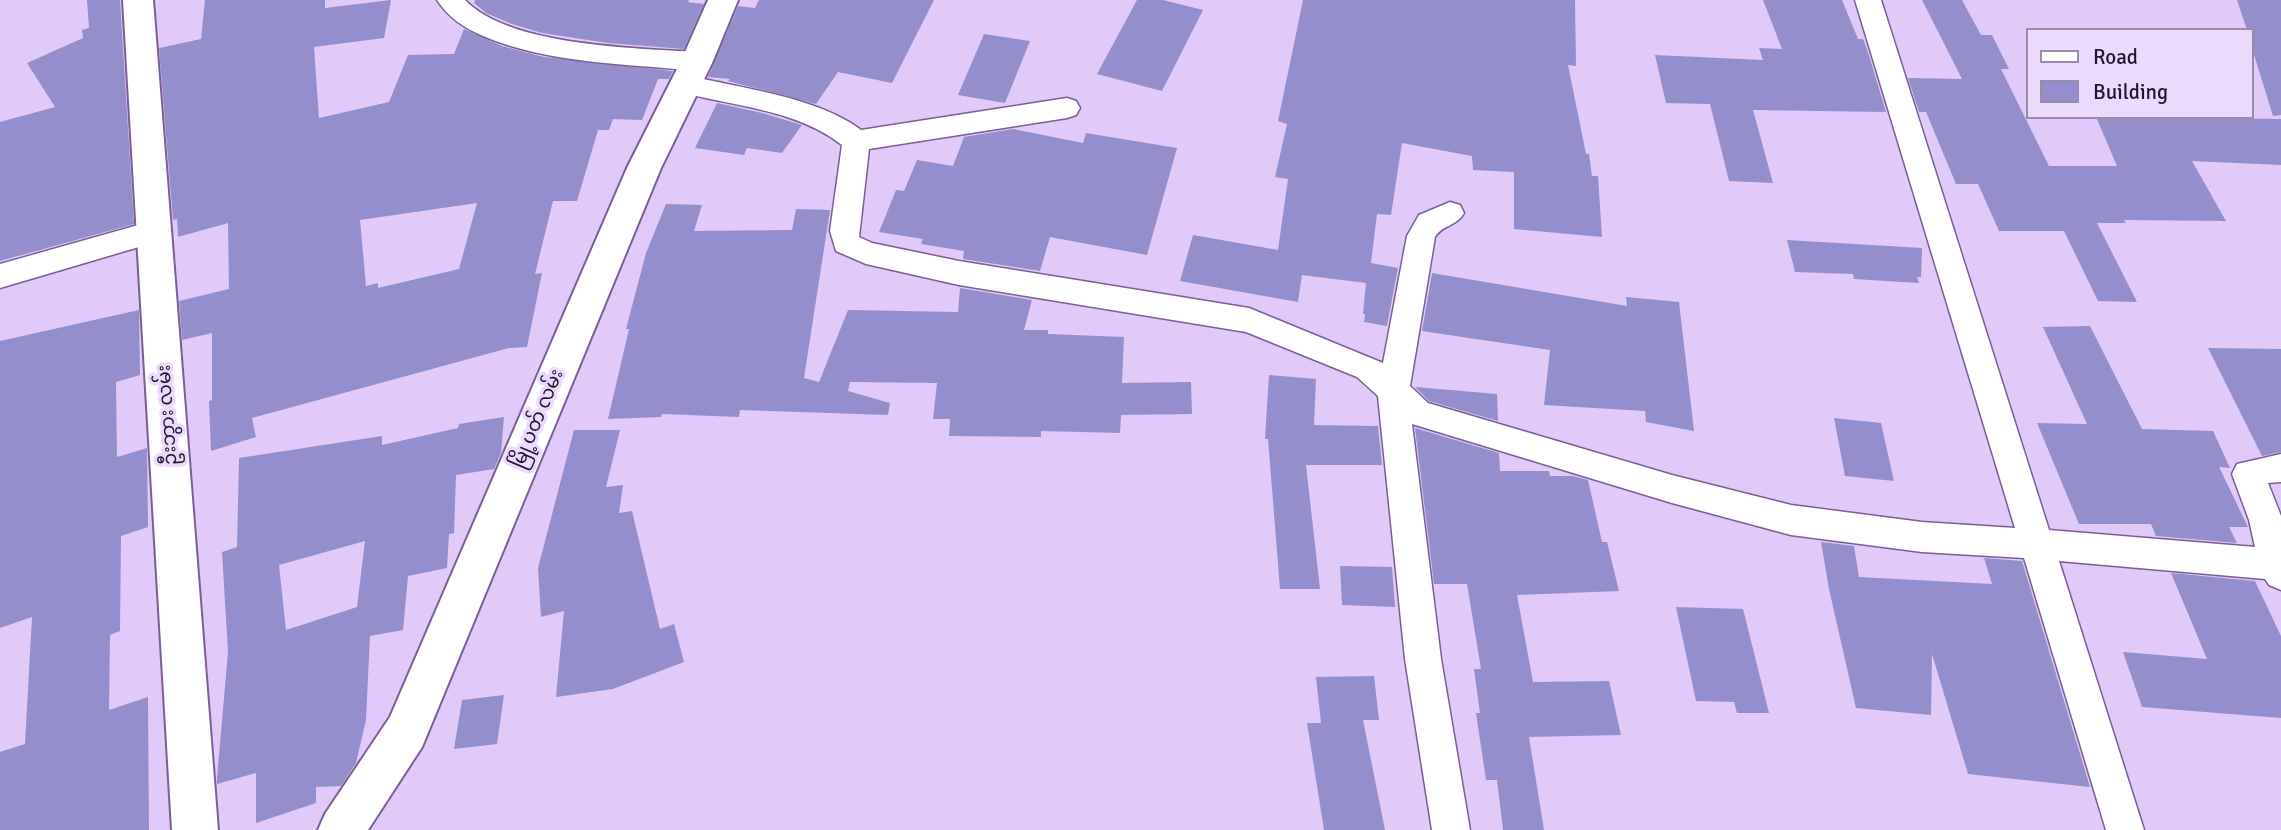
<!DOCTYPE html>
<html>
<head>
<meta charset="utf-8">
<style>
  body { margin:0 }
  #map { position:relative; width:2281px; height:830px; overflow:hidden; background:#e1c9fa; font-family:Signika,sans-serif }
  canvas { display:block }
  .legend { position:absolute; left:2026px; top:28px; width:228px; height:91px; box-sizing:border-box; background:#ebd9fe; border:2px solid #9b8baa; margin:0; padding:9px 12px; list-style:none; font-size:21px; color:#22162c }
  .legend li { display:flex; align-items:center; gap:14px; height:35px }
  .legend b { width:35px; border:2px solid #9b8baa }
</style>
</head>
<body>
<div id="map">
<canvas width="2281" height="830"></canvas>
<ul class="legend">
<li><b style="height:9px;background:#fff"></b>Road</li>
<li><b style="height:19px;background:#948fcc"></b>Building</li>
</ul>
</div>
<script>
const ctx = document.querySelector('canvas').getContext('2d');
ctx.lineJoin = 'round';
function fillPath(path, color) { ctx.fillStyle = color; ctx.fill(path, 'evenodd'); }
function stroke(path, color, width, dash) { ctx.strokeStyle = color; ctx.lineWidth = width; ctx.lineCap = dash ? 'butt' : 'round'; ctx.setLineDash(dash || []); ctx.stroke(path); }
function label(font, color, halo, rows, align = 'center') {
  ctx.font = font + ' Signika,"Noto Sans Myanmar",sans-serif'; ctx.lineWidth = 7; ctx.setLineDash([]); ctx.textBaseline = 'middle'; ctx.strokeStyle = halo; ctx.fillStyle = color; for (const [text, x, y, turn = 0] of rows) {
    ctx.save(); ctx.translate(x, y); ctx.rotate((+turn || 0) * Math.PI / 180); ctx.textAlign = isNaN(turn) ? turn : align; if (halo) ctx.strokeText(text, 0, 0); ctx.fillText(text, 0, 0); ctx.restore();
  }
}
const building = new Path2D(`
  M87,0h33l14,224 -134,37v-139l55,-15 -28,-44 56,-25 -1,-8 7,-2z
  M205,0h120v8l66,-8 -7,38 -70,9 5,71 70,-16 19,-47 46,-1 10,-25 38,17 42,11 129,14 -4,8h-11l-16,41 -29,-1 -4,11h-11l-21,71h-24l-18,73 7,-1 -15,74 -18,1 -257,70 4,19 -45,14 -2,-50 3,-1v-67l-30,7 -3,-39 50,-12 -1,-66 -50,14 -1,-18 -4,1 -14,-172 42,-9zM477,203l-18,66 -81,19v-5l-12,3 -6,-66z
  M475,0h214l-1,2 16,2 -20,45 -76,-6 -66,-10 -30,-9 -26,-11 -12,-10z
  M759,0h175l-42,83 -54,-11 -22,32 -88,-23 2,-2 -22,-2 30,-71 17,2z
  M1137,0h26l40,10 -41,81 -65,-17z
  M1303,0h272l1,66 -8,-1 18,89h3l3,22h6l4,61 -88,-8v-57l-41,-2 -1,-14 -70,-13 -11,72 -14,-1 -6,49 27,5 -11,58 -23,-4 1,-8h-2l3,-31 -64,-8 -4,27 -118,-21 13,-46 85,15 10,-71 -13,-2 12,-53 -9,-3z
  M1763,0h79l16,39h5l5,13 18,60 -133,-2 20,73 -44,-2 -19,-77 -44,-1 -11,-48 108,5 -4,-12 23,1z
  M1922,0h40l19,35h11l17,34h-8l48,97h68l-21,-49 185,2v46l-89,-4 34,60 -102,-1 2,3h-29l40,79 -39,-1 -34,-70h-65l-21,-47h-22l-30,-72h-7l-11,-34 54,1z
  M2237,0h44v115l-8,1 -22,-71v-15h-4z
  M984,34l46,7 -25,62 -47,-8z
  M717,103l45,10 40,12 -20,28 -35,-5 -3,7 -49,-7z
  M1013,129l70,14 3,-10 91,15 -30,107 -97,-18 -10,34 -77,-12 1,-8 -43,-7 2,-5 -44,-7 17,-42 8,1 13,-31 36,6 11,-29z
  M666,204l36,1 -8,26 98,-1 4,-21 34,1 -26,168 15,4 29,-72 110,2 2,-24 72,12 -8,30h24v4l76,3 -2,46 69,-1 1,32 -71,1 -1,18 -79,-2v6l-92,-1 1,-17h-17l4,-36 -87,-1 -2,9 42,12 -2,12 -148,-5 -1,7 -77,-3 -1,3 -53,2 21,-90h-3l20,-76z
  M1787,240l135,8 -1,29h-4l2,6 -65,-4 -1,-5 -58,-2z
  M1432,273l195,33 -1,-9 53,5 15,129 -48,-9 -1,-11 -101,-6 6,-55 -128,-19z
  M139,310l1,65 -24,7 1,75 30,-9 1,79 -27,9 -1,95 -10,4 -1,75 39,-13 1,133h-149v-78l25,-8 7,-127 -32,11v-287z
  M2090,326l52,103 71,2 17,37 -11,-1 29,60h-19l8,16 -81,-7 -5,-12h-72l-42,-101 50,1 -44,-97z
  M2208,348l73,1v103l-19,4z
  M1269,375l47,4 -2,46 64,1 4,39h-76l14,124h-40l-12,-150h-3z
  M1415,387l82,7 1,27 -69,-20z
  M504,417l-3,36 -7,16 -38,6 -2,58 -5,1 -2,34 -39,8 -5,54 -33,6 -4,84 -10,43 -15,23 -25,1v16l-60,20v-50l-39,11v-6l11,-126 -6,-100 15,-5 2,-89 143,-22v9l76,-17 1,-4zM365,541l-8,66 -71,23 -7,-65z
  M1834,418l47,5 13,58 -49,-5z
  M1415,428l84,25 1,18h49l1,5h23l15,4 14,62h5l12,49 -102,4 16,87 76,-1 12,54 -92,2 15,93h-41l-6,-50h-11l-10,-67h4l-6,-44h7l-14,-85h-33z
  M574,430h46l-14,57 17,-2 -4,28 13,-2 28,118 14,-5 10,38 -71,27 -57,8 8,-86 -23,6 -3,-49z
  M1821,542l33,4 5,31 133,7 -8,-26 38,3 68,226 -122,-13 -36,-120 -1,61 -75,-7 -27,-119z
  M1340,566l52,1 3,40 -53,-2z
  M2171,573l84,8 26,55v82l-139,-11 -19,-55 84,7z
  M1676,607l67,2 26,104h-32l-3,-11 -38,-1z
  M1374,676l5,44h-16l22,110h-61l-17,-107h14l-5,-46z
  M504,695l-7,49 -43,5 8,-49z`);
const minor = new Path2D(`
  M437,0h28c44,46 169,48 232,52l9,3 4,6 -4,6c-17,5 -36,1 -53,0 -56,-4 -118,-9 -170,-31 -19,-8 -35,-19 -46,-36z
  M1855,0h26l168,530 206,17 -6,-27 -17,-46 5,-10 44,-10v28l-13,1 13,33v74l-12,-5 -4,-6 -206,-18 85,269h-38l-82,-272 -102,-6 -131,-17 -119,-32 -260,-79 29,235 29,171h-38l-27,-171 -27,-263 -21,-19 -111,-45 -287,-47 -93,-21 -30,-13 -6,-20 12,-86c-45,-36 -112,-39 -165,-54l-4,-7 4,-7 9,-2c53,13 132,22 175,55l206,-32 9,3 4,7 -4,7 -9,3 -198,31 -10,88 13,6 87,18 290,47 134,55 24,-127 12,-21 31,-13 10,3 4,8c-7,13 -22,12 -29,24l-25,149 18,17 244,72 119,30 131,17 93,6z
  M156,220l10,3 4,8 -4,8 -166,49v-24z`);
const tertiary = new Path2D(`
  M123,0h30l65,830h-46z
  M708,0h30l-25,61 -52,107 -239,579 -54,83h-50l7,-16 65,-97 237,-549 54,-107z`);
const streetNames = [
  ["ဦးဘွား လမ်း",168,415,-94],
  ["မြို့ပတ် လမ်း",538,419,-67]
];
fillPath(building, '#948fcc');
stroke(minor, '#7a5e95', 3);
stroke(tertiary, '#7a5e95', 4);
fillPath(minor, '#fff');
fillPath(tertiary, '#fff');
label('19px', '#22162c', '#ebd9fe', streetNames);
</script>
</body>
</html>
